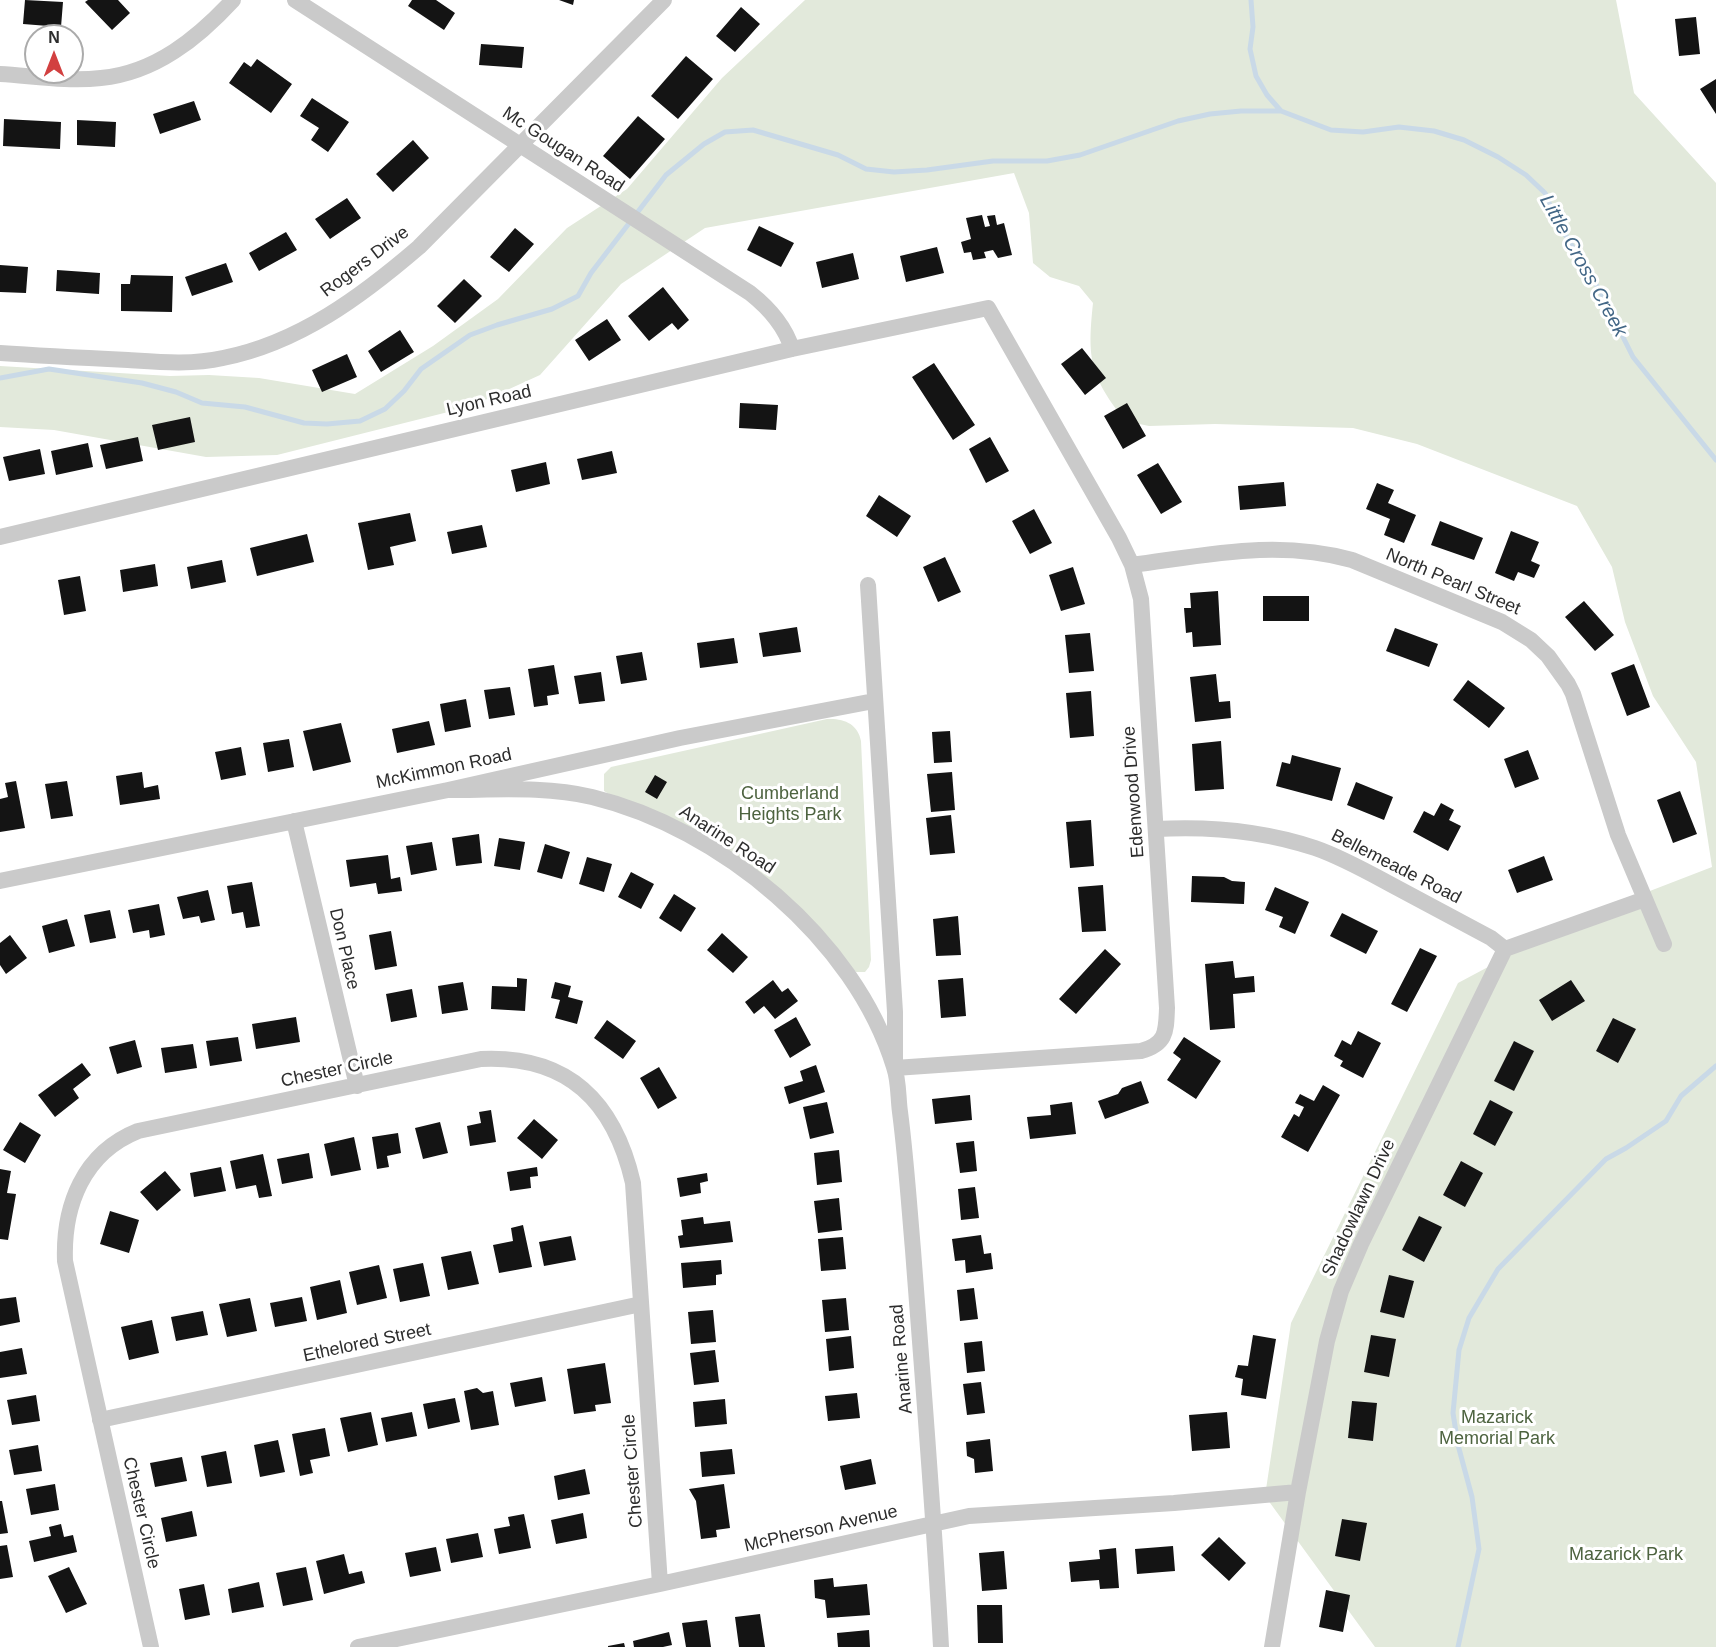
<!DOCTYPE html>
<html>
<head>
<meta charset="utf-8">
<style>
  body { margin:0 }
  #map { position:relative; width:1716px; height:1647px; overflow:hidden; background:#fff; font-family:Arial,sans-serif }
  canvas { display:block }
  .north { position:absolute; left:24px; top:24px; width:60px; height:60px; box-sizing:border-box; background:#fff; border:2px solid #ababab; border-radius:50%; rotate:0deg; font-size:16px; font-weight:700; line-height:24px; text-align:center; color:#2d2d2d }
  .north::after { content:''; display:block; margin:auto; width:21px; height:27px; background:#d24040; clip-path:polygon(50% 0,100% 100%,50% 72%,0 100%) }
</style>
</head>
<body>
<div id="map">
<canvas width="1716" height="1647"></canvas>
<div class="north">N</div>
</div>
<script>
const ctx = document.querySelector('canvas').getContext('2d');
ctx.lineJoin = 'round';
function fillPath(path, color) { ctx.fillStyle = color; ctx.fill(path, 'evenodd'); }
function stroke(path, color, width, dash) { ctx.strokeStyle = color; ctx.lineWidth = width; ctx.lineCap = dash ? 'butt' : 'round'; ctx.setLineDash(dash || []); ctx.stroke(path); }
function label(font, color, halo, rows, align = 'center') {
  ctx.font = font + ' Arial,sans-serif'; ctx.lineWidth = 6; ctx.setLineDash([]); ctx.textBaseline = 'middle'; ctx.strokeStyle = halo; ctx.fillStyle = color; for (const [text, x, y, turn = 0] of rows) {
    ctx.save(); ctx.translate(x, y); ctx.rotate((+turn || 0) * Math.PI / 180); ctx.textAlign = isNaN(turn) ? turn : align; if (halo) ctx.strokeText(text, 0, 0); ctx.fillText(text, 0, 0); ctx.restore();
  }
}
const green = new Path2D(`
  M805,0h811l18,93 82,90v1464h-341l-110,-151 26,-173 167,-340 122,-65 132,-51 -16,-105 -43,-66 -28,-74 -13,-55 -35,-61 -160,-62 -64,-16 -138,-4 -66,2 -24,-5c-35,-46 -38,-61 -32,-118l-14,-17 -29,-9 -17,-14 -4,-50 -15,-40 -309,55 -84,56 -81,91 -68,31 -195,49 -71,2 -152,-27 -54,-3v-61l170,10 39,-1 50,3 96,16 78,-48 65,-47 69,-71 60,-39 95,-111z
  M827,719c17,-1 31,5 34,22l10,219 -2,7 -4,5h-9l-63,-66 -189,-115v-17l7,-7z`);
const stream = new Path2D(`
  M1251,0l2,27 -3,22 6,27 11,19 14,16 50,19 32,2 36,-5 35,4 30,9 34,17 28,18 19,18 10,25 45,73 33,66 83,103
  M0,378l49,-9 93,14 34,9 26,11 43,4 59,16 23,1 33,-3 25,-12 19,-18 17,-22 49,-34 27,-10 55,-16 26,-13 13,-23 75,-98 38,-31 21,-12 28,-2 85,25 28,14 28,3 33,-2 66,-9h54l33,-6 98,-34 32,-7 31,-3h40
  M1458,1647l21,-98 -7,-52 -14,-52 -5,-32 6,-63 10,-32 29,-49 108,-110 20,-11 40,-27 15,-25 35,-30`);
const building = new Path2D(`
  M25,0l38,2 -2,25 -38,-3z
  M88,0h30l12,13 -18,17 -27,-28z
  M412,0h24l19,13 -11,17 -36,-24z
  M559,0h15l-1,5z
  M741,7l19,17 -25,28 -19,-16z
  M1696,17l4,37 -21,2 -4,-37z
  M481,44l43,3 -2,21 -43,-3z
  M686,56l27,23 -35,40 -27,-23z
  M257,59l35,25 -21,29 -42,-30 15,-21 7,5z
  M1716,79v35l-16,-25z
  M312,98l37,24 -21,30 -17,-12 8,-12 -19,-12z
  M194,101l7,19 -41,14 -7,-20z
  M638,116l27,23 -35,40 -27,-23z
  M4,119l57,3 -1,27 -57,-3z
  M77,120l39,2 -1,25 -38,-2z
  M413,140l16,18 -36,34 -17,-18z
  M347,198l14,20 -31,21 -15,-20z
  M982,215l3,12 5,-1 -3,-10 8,-1 2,10 7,-2 8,32 -14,3 -5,-8 -9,2 2,6 -13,2 -2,-8 -7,1 -3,-11 10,-3 -5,-21z
  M759,226l35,17 -13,24 -34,-17z
  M515,228l19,16 -25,28 -19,-15z
  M286,232l11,18 -38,21 -10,-18z
  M937,247l7,26 -38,9 -6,-26z
  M853,253l6,26 -37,9 -6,-26z
  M226,263l7,19 -41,14 -7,-19z
  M0,265l28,2 -2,26 -26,-1z
  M57,270l43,3 -1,21 -43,-3z
  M131,275l42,1 -1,36 -51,-1v-27h9z
  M464,279l18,17 -27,27 -18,-17z
  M663,287l26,33 -11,10 -6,-7 -23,18 -21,-25z
  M607,319l14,21 -32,21 -14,-21z
  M400,330l14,22 -33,20 -13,-21z
  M1082,348l24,30 -21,17 -24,-31z
  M347,354l10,23 -35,15 -10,-22z
  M934,363l41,62 -22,15 -41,-63z
  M740,403l38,2 -2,25 -37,-2z
  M1127,403l19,33 -23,13 -19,-33z
  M190,417l5,25 -37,8 -6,-25z
  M138,437l5,24 -37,8 -6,-24z
  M990,437l19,34 -23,12 -17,-34z
  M88,443l5,24 -37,8 -5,-24z
  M40,449l5,25 -36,7 -6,-24z
  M612,451l5,22 -35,7 -5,-21z
  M546,462l4,22 -34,8 -5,-22z
  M1158,463l24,39 -21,12 -24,-39z
  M1284,482l2,24 -46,4 -2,-24z
  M1377,483l17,7 -6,13 28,12 -12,28 -20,-8 6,-16 -24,-10z
  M879,495l32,21 -14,21 -31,-21z
  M1034,509l18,34 -22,11 -18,-33z
  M410,513l6,28 -26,6 4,18 -26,5 -10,-47z
  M1440,521l43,17 -9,22 -43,-15z
  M482,525l5,22 -35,7 -5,-22z
  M1511,531l28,11 -8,19 9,4 -6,13 -16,-6 -4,9 -19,-8z
  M307,534l7,28 -57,14 -7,-28z
  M945,557l16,35 -23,10 -15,-35z
  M222,560l4,22 -35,7 -4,-22z
  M155,564l3,22 -35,6 -3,-22z
  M1073,567l12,37 -24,7 -12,-36z
  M80,576l6,35 -22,4 -6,-35z
  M1218,591l3,54 -28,2 -1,-15 -6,1 -2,-25h7l-1,-15z
  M1263,596h46v25h-46z
  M1584,601l30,34 -19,16 -30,-34z
  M797,627l4,25 -38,5 -4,-24z
  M1395,628l43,16 -9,23 -43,-16z
  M1090,633l4,38 -25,2 -4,-38z
  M734,638l4,25 -38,5 -3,-25z
  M642,652l5,28 -26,4 -5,-28z
  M1634,664l16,43 -23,9 -16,-43z
  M554,665l5,29 -12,2 1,9 -14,2 -6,-38z
  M601,672l4,29 -26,3 -5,-28z
  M1216,674l3,28 11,-1 1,17 -36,4 -5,-45z
  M1468,680l37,28 -16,20 -36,-28z
  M510,687l5,28 -26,4 -5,-29z
  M1091,691l3,45 -24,2 -4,-45z
  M466,699l5,28 -26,5 -5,-28z
  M429,721l6,24 -38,8 -5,-24z
  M341,723l10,39 -38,9 -10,-40z
  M950,731l2,31 -18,1 -2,-31z
  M289,739l5,28 -26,5 -5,-29z
  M1221,741l3,48 -29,2 -3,-47z
  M241,747l5,28 -25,5 -6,-28z
  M1528,750l11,29 -24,9 -11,-29z
  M1292,755l49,13 -9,33 -56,-15 6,-24 8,2z
  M142,772l2,16 14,-3 2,14 -40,6 -4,-29z
  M952,772l3,38 -24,2 -4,-38z
  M655,775l12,7 -10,17 -12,-7z
  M16,781l9,47 -25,4v-33l8,-2 -3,-14z
  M67,781l6,35 -22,3 -6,-35z
  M1356,782l37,15 -9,23 -37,-15z
  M1680,791l17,43 -24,9 -16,-43z
  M1441,803l13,7 -5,10 12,6 -13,25 -35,-19 11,-21 10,5z
  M951,815l4,38 -25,2 -4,-37z
  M1091,820l3,46 -24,2 -4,-46z
  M479,834l3,29 -26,3 -4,-28z
  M499,838l26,4 -5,28 -26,-4z
  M432,842l5,28 -26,5 -5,-29z
  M545,844l25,8 -8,27 -25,-7z
  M388,855l3,24 9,-2 2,14 -24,3 -2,-11 -26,4 -4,-27z
  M1544,856l9,24 -36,13 -9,-23z
  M587,857l25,7 -8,28 -25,-8z
  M631,872l23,12 -13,25 -23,-12z
  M1192,876l32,1 8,4 13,1 -1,22 -53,-2z
  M252,882l8,44 -14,2 -3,-16 -11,2 -5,-28z
  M1103,885l3,46 -24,1 -4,-45z
  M1275,887l34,15 -14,32 -16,-7 4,-10 -18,-7z
  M208,890l7,30 -14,3 -2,-7 -16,3 -6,-22z
  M674,894l22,14 -15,24 -22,-14z
  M159,904l6,31 -15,3 -1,-8 -16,3 -5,-23z
  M110,910l6,28 -26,5 -6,-28z
  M1342,913l36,18 -12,23 -36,-18z
  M958,916l3,39 -25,1 -3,-37z
  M67,919l8,27 -26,7 -7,-27z
  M391,931l6,35 -22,4 -6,-35z
  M722,933l26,24 -15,16 -26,-23z
  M10,935l17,23 -21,16 -6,-9v-22z
  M1420,948l17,8 -30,56 -16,-8z
  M1105,949l16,15 -45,50 -17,-15z
  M1233,961l2,17 19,-2 1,16 -22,2 2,34 -25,2 -5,-66z
  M517,978l10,1 -2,32 -34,-2 1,-23 25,1z
  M963,978l3,38 -25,2 -3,-38z
  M773,980l9,12 6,-4 10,13 -23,18 -11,-13 -10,8 -9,-12z
  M1571,980l14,21 -33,20 -13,-21z
  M463,982l5,28 -26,4 -4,-28z
  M555,982l16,4 -3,11 15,4 -6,23 -22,-6 5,-18 -9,-2z
  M412,989l5,28 -26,5 -5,-28z
  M296,1017l4,25 -44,7 -4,-25z
  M796,1017l15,28 -21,13 -16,-28z
  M1613,1018l23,11 -18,34 -22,-12z
  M607,1020l29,21 -13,18 -29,-21z
  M1358,1031l23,12 -18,35 -23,-12 3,-5 -9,-5 8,-16 9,5z
  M238,1037l4,24 -32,5 -4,-25z
  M1184,1037l37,24 -25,38 -29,-19 14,-21 -8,-6z
  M135,1040l7,27 -25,7 -8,-27z
  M1514,1041l20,10 -20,40 -20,-10z
  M193,1044l4,24 -32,5 -4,-25z
  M82,1063l9,12 -18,14 6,9 -24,19 -17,-22z
  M816,1065l9,27 -36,12 -5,-17 19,-6 -3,-10z
  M659,1067l18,31 -19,11 -18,-31z
  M1141,1081l8,22 -44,16 -7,-18 20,-7 4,-6z
  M1323,1085l17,10 -32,57 -27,-15 13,-23 5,3 5,-10 -9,-4 5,-9 14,7z
  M970,1095l2,25 -37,4 -3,-25z
  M1490,1100l23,12 -18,34 -22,-12z
  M827,1102l7,31 -24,6 -7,-32z
  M1072,1102l4,32 -46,5 -3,-22 24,-2 -1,-10z
  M491,1110l5,32 -26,4 -3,-20 14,-3 -2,-11z
  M534,1119l24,21 -16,19 -25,-21z
  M20,1122l21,13 -16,28 -22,-13z
  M440,1122l8,31 -25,6 -8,-31z
  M398,1133l3,20 -14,3 2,11 -12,2 -5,-32z
  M354,1137l7,33 -30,6 -7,-32z
  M974,1141l3,30 -17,2 -4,-30z
  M839,1150l3,32 -25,3 -3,-32z
  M309,1153l4,25 -31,6 -5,-25z
  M263,1154l9,42 -13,2 -3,-13 -20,4 -6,-28z
  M1461,1161l22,12 -18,34 -22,-12z
  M221,1167l5,24 -32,6 -4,-24z
  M537,1167l1,9 -8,1 1,11 -21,3 -3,-19z
  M0,1169l11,2 -4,22 9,1 -8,46 -8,-1z
  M165,1171l16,19 -24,21 -17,-19z
  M707,1173l1,8 -8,2 1,10 -21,4 -3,-19z
  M975,1187l4,31 -18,2 -3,-31z
  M839,1198l3,32 -24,3 -4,-32z
  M110,1211l29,9 -10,33 -29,-9z
  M1419,1216l23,11 -18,35 -22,-12z
  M703,1217l1,7 26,-3 3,21 -53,6 -2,-12 5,-1 -2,-15z
  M523,1225l9,42 -33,6 -6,-28 20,-4 -2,-13z
  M981,1235l3,19 7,-1 2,16 -27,4 -1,-13 -10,1 -3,-22z
  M571,1236l5,24 -32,6 -5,-24z
  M843,1237l3,32 -25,2 -3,-32z
  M471,1251l8,33 -31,6 -7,-33z
  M721,1260l1,14 -6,1v10l-33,3 -2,-25z
  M423,1263l7,33 -30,6 -7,-33z
  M379,1265l8,33 -30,7 -8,-33z
  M1389,1275l25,6 -10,37 -24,-6z
  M340,1280l7,33 -30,7 -7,-33z
  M974,1288l4,31 -18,2 -3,-31z
  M16,1297l4,25 -20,4v-27z
  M302,1297l5,24 -32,6 -5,-24z
  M250,1298l7,33 -30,6 -8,-33z
  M846,1298l3,32 -24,2 -3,-32z
  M713,1310l3,32 -25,2 -3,-32z
  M203,1311l5,24 -32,6 -5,-24z
  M152,1320l7,33 -30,7 -8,-33z
  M1253,1335l23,4 -10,60 -25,-4 2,-16 -8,-2 3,-12 10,1z
  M1371,1335l25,4 -7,38 -25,-5z
  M851,1336l3,32 -25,3 -3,-32z
  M982,1341l3,30 -18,2 -3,-30z
  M22,1348l5,26 -27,4v-26z
  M715,1350l4,32 -25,3 -4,-32z
  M605,1363l6,40 -16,2 1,6 -22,3 -7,-45z
  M542,1377l4,24 -31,6 -5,-24z
  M981,1382l4,31 -18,2 -4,-31z
  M477,1388l6,5 10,-2 6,34 -28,5 -7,-39z
  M857,1393l3,25 -32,3 -3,-25z
  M36,1395l4,26 -28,4 -5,-25z
  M455,1398l5,24 -32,7 -5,-25z
  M725,1399l2,25 -32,3 -2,-25z
  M1352,1401l25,2 -4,38 -25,-3z
  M371,1412l7,33 -30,7 -8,-34z
  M412,1412l5,24 -31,6 -5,-24z
  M1227,1412l3,36 -38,3 -3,-36z
  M325,1428l5,28 -20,4 3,13 -13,3 -8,-42z
  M990,1439l3,32 -18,2 -1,-14 -7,-3 -1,-14z
  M278,1440l7,32 -25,5 -6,-32z
  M38,1445l4,26 -28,4 -5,-25z
  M732,1449l3,25 -33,3 -2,-25z
  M226,1451l6,32 -25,4 -6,-31z
  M182,1457l5,24 -32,6 -5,-24z
  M871,1459l5,25 -31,6 -5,-24z
  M585,1469l5,25 -32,6 -4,-24z
  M55,1484l4,26 -28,5 -5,-26z
  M724,1484l6,44 -14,2 1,7 -16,2 -5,-38 -7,-12z
  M0,1501h2l6,32 -8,1z
  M192,1511l5,25 -31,6 -5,-24z
  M583,1513l4,25 -31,6 -5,-24z
  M524,1514l7,34 -32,6 -5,-25 16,-3 -2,-9z
  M1342,1519l25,4 -7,38 -25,-5z
  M61,1524l3,13 9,-2 4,17 -43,10 -5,-21 22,-5 -2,-9z
  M478,1533l5,24 -32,6 -5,-24z
  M1219,1537l27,26 -17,18 -28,-26z
  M7,1545l6,32 -13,2v-33z
  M1173,1546l2,25 -38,3 -2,-25z
  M436,1547l5,24 -31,6 -5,-24z
  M1116,1548l3,40 -19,1 -1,-9 -28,2 -2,-20 31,-3 -1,-9z
  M1004,1551l3,38 -25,2 -3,-38z
  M344,1554l5,20 13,-3 3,12 -41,11 -8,-33z
  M69,1567l18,37 -21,9 -18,-37z
  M306,1567l7,33 -30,6 -7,-33z
  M833,1578l1,9 33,-3 3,31 -43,3 -2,-18 -10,-2 -1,-18z
  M259,1582l5,25 -32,6 -4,-24z
  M204,1584l6,31 -25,5 -6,-31z
  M1326,1590l24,5 -7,37 -24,-5z
  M977,1605h25l1,38h-25z
  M760,1614l5,33h-26l-4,-30z
  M707,1620l4,27h-25l-4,-24z
  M869,1630l1,17h-32l-1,-14z
  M669,1632l3,13 -9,2h-29l-1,-6z
  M624,1643l1,4h-17v-1z`);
const street = new Path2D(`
  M295,0l455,293c19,15 35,33 42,56
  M0,74c33,2 68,8 101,4 54,-5 97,-40 132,-78
  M0,353c43,3 85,5 128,7 31,2 64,5 95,-2 76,-15 139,-62 196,-111l245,-247
  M0,537l792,-188 196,-41 131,230 13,27 9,34 26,409c-1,23 0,36 -26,43l-246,17v-56l-27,-427
  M1132,565c76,-10 145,-26 220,-5l150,62 29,18 17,16 20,28 5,10 45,141 46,109
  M448,790c48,0 97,-4 144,7 128,31 263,142 302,270 5,14 4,31 6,45 6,46 9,92 13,138 10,132 21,265 28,397
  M294,821l63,265
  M1156,829c54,-3 108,2 159,19 26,9 51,23 75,36 34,18 67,36 101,54l14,11
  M0,881l448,-91 232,-52 194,-37
  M100,1420l541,-116
  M151,1647l-86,-386c-2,-55 18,-108 73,-130l343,-72c87,-4 133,42 152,124l27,401
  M358,1647l302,-63 309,-68 205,-13 124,-11
  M1272,1647l26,-155 29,-151 14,-50 20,-47 144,-295 140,-50`);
const streetNames = [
  ["Mc Gougan Road",563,150,33],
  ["Rogers Drive",365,262,-37],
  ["Lyon Road",489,401,-13],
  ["North Pearl Street",1453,582,23],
  ["McKimmon Road",444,769,-12],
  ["Edenwood Drive",1134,792,-94],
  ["Anarine Road",727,840,33],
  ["Bellemeade Road",1396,867,27],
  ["Don Place",344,949,77],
  ["Chester Circle",337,1070,-12],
  ["Shadowlawn Drive",1359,1208,-65],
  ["Ethelored Street",367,1343,-12],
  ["Anarine Road",902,1359,-95],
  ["Chester Circle",633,1471,-94],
  ["Chester Circle",141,1513,77],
  ["McPherson Avenue",821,1529,-13]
];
const parkNames = [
  ["Cumberland",790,794],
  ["Heights Park",790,815],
  ["Mazarick",1497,1418],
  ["Memorial Park",1497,1439],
  ["Mazarick Park",1626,1555]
];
const waterNames = [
  ["Little Cross Creek",1583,266,61]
];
fillPath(green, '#e2e9db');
stroke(stream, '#c9d9e7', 5);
fillPath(building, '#141414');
stroke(street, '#cacaca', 16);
label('18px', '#2d2d2d', '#fff', streetNames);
label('18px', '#4d633f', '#fff', parkNames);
label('italic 20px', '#436786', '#fff', waterNames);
</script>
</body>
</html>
